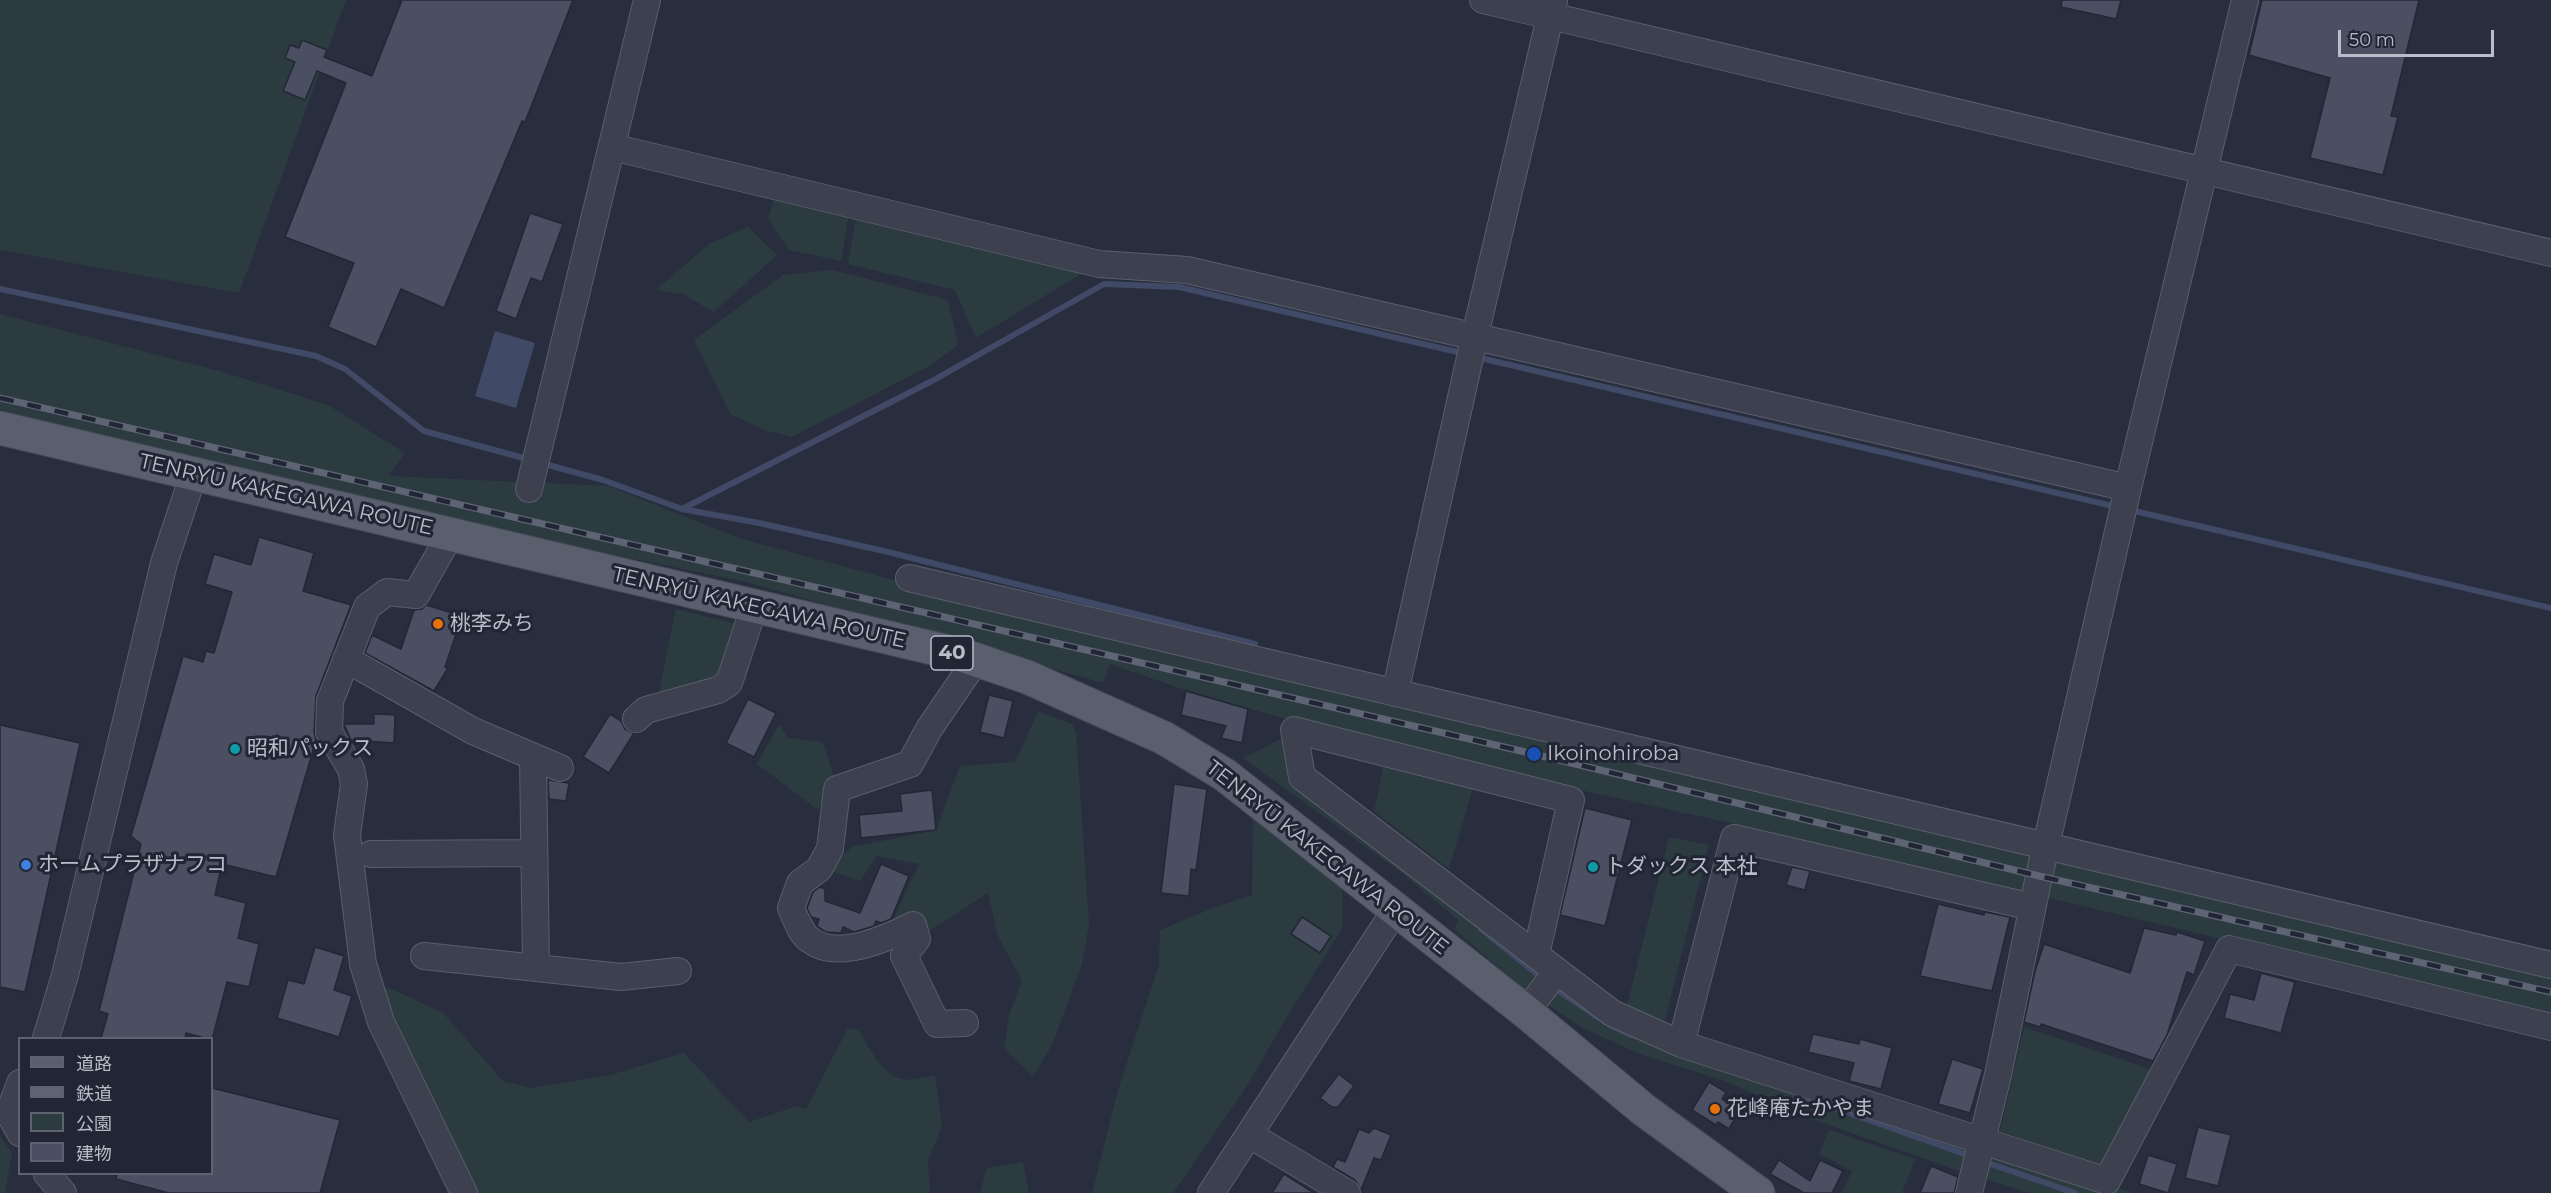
<!DOCTYPE html>
<html>
<head>
<meta charset="utf-8">
<style>
  body { margin:0 }
  #map { position:relative; width:2551px; height:1193px; overflow:hidden; background:#282e3e; font-family:Montserrat,"Noto Sans JP",sans-serif }
  canvas { display:block }
  .legend { position:absolute; left:18px; top:1037px; width:195px; height:138px; box-sizing:border-box; background:#212534; border:2px solid #5e6170; margin:0; padding:8px 10px; list-style:none; font-size:18px; color:#b9bcc9 }
  .legend li { display:flex; align-items:center; gap:12px; height:30px }
  .legend b { width:30px; border:2px solid #5e6170 }
  .scale { position:absolute; left:2338px; top:30px; width:156px; height:27px; box-sizing:border-box; border:3px solid #b9bcc9; border-top:0; padding-left:8px; font-size:18px; line-height:21px; white-space:nowrap; color:#b9bcc9; -webkit-text-stroke:4px #212534; paint-order:stroke }
</style>
</head>
<body>
<div id="map">
<canvas width="2551" height="1193"></canvas>
<ul class="legend">
<li><b style="height:8px;background:#5a5f6e"></b>道路</li>
<li><b style="height:8px;background:#5f6475"></b>鉄道</li>
<li><b style="height:16px;background:#2b3b40"></b>公園</li>
<li><b style="height:16px;background:#4a4f62"></b>建物</li>
</ul>
<div class="scale">50 m</div>
</div>
<script>
const ctx = document.querySelector('canvas').getContext('2d');
ctx.lineJoin = 'round';
function fillPath(path, color) { ctx.fillStyle = color; ctx.fill(path, 'evenodd'); }
function stroke(path, color, width, dash) { ctx.strokeStyle = color; ctx.lineWidth = width; ctx.lineCap = dash ? 'butt' : 'round'; ctx.setLineDash(dash || []); ctx.stroke(path); }
function label(font, color, halo, rows, align = 'center') {
  ctx.font = font + ' Montserrat,"Noto Sans JP",sans-serif'; ctx.lineWidth = 6; ctx.setLineDash([]); ctx.textBaseline = 'middle'; ctx.strokeStyle = halo; ctx.fillStyle = color; for (const [text, x, y, turn = 0] of rows) {
    ctx.save(); ctx.translate(x, y); ctx.rotate((+turn || 0) * Math.PI / 180); ctx.textAlign = isNaN(turn) ? turn : align; if (halo) ctx.strokeText(text, 0, 0); ctx.fillText(text, 0, 0); ctx.restore();
  }
}
const green = new Path2D(`
  M0,0h346l-107,293 -239,-43z
  M775,195l74,18 -8,48 -52,-11 -21,-31z
  M856,218l233,51 -113,69 -21,-48 -107,-26z
  M748,227l29,28 -63,57 -31,-18 -27,-4 53,-46z
  M833,270l115,30 10,45 -29,21 -137,71 -28,-7 -34,-16 -36,-74 89,-65z
  M0,314l223,58 105,33 77,48 -16,23 219,10 131,52 173,47 1639,387v45l-798,-189 -373,-82 -198,-57 -72,-25 -7,19 -357,-101 -276,-57 -470,-109z
  M676,609l77,19 -23,48 -73,26z
  M1038,712l34,12 4,8 13,192 -7,40 -30,81 -19,31 -29,-27 5,-34 13,-34 -25,-47 -9,-41 -71,46 -34,2 36,-77 -42,-8 -17,25 -32,-11 24,-23 84,-17 24,-64 55,-4z
  M779,724l9,14 35,4 11,35 -16,33 -61,-46z
  M1296,731l6,46 297,229 375,138 -10,29 -146,-52 -96,-41 -77,-24 -61,-27 -64,-43 -66,-57 4,-9 -59,-49 -156,-113z
  M1385,758l88,30 -24,81 -75,-58z
  M1253,818l89,67 1,42 -53,85 -45,77 -72,104h-81l26,-103 41,-125 1,-35 53,-22 39,-13z
  M1669,837l40,8 -46,183 -36,-22z
  M374,985l18,4 51,24 60,68 27,7 80,-13 74,-22 65,69 48,-16 9,3 42,-81 10,2c10,14 24,46 44,49 10,2 23,-2 33,-4l7,51 -14,35 2,32h-462z
  M2024,1027l132,44 -55,95 -101,-35z
  M1829,1130l86,29 -13,34h-60l10,-22 -33,-17z
  M0,1136l12,17 -7,40h-5z
  M1992,1147l141,46h-103l-48,-15z
  M1023,1162l6,31h-49l7,-25z`);
const water = new Path2D(`
  M495,331l40,12 -19,65 -41,-12z`);
const stream = new Path2D(`
  M0,289l316,67 29,13 79,62 107,29
  M1476,357l641,150
  M541,463l62,17 79,29 77,14 125,28 371,93
  M682,509l250,-128 172,-97 75,3 287,67
  M2130,510l421,98
  M1481,929l62,50
  M1553,987l46,31
  M1610,1025l21,10
  M1801,1096l172,61
  M1982,1161l93,32`);
const building = new Path2D(`
  M402,0h171l-48,122 -3,-1 -78,187 -43,-19 -25,58 -48,-20 26,-64 -69,-26 61,-154 -29,-12 -12,29 -22,-9 12,-29 -10,-4 5,-13 9,3 3,-8 25,10 -3,7 48,19z
  M2062,0h59l-5,19 -55,-12z
  M2262,0h157l-28,116 7,1 -15,58 -73,-17 20,-80 -81,-23z
  M530,213l33,11 -21,58 -11,-4 -15,41 -20,-8z
  M259,537l55,16 -11,38 48,14 -35,91 -2,36 2,8 -40,137 -54,-13 -7,31 31,8 -8,35 21,6 -10,43 -22,-5 -15,58 -26,-7 -1,5h-84l7,-24 -9,-3 42,-167 -10,-8 52,-180 20,6 3,-11 8,2 18,-61 -27,-8 9,-30 37,11z
  M426,605l36,11 -17,51 3,1 -14,23 -69,-38 7,-18 29,14 13,-39 8,-1z
  M1186,691l62,18 -6,34 -21,-5 5,-12 -45,-11z
  M989,695l24,6 -9,37 -24,-6z
  M748,699l28,14 -22,44 -28,-14z
  M374,714l21,1 -1,28 -43,-3 -7,-16h30z
  M610,714l11,7 4,8 9,4 -25,40 -26,-16z
  M0,725l80,18 -55,249 -25,-5z
  M548,780l21,3 -3,18 -17,-2z
  M1174,784l33,5 -11,81 -5,-1 -2,27 -28,-3z
  M932,790l4,40 -75,8 -2,-23 43,-4 -2,-17z
  M1585,808l47,12 -27,106 -45,-11z
  M881,864l28,12 -18,43 -10,4 -5,-2 -2,5 -20,6 -11,-5 -2,6 -15,-1 -9,-6 2,-7 -8,-2 -4,-9 6,-16 7,-5 5,2v12l35,12z
  M1792,867l18,4 -5,19 -19,-5z
  M1938,904l46,11 1,-3 25,5 -18,74 -72,-15z
  M1302,917l29,19 -11,17 -29,-19z
  M2144,928l32,7 1,-3 28,9 -11,34 -7,-3 -20,63 -14,26 -112,-37 -1,3 -16,-5 11,-51 9,-27 86,29z
  M315,947l29,9 -10,34 18,6 -13,41 -62,-19 11,-38 16,4z
  M2261,973l34,9 -14,51 -57,-15 6,-24 24,6z
  M1813,1034l46,10 1,-5 32,9 -11,41 -32,-8 5,-18 -46,-11z
  M1952,1059l31,10 -13,44 -32,-9z
  M1339,1074l15,12 -16,21h-6l-12,-9z
  M1709,1082l17,10 -4,7 18,11 -11,19 -11,-7 -2,3 -24,-15z
  M212,1088l128,32 -20,73h-151l-53,-14 1,-6h95z
  M2198,1127l33,8 -13,51 -33,-8z
  M1374,1128l17,7 -10,25 -7,-2 -13,32 -6,-10 -22,-13 4,-8 8,3 14,-33 10,4z
  M2148,1155l29,9 -9,29 -29,-9z
  M1779,1160l31,21 10,-21 23,11 -11,22h-28l-34,-19z
  M1931,1166l27,11 -4,16h-34z
  M1284,1174l30,19h-42z`);
const minor = new Path2D(`
  M1483,0l1068,253
  M612,147l487,117 88,6 941,218
  M529,489l118,-489
  M450,535l-34,60 -29,-3 -20,15 -37,94 -1,31 22,37 3,15 -7,51 16,129 18,58 83,171
  M909,578l1642,387
  M346,659l127,72 87,37
  M1395,693l78,-349 81,-344
  M636,719l10,-9 72,-20 11,-7 25,-76
  M533,757l3,209
  M371,854l163,-1
  M1536,955l35,-155 -277,-70 8,47 310,236 69,31 426,137 122,-232 322,78
  M424,956l197,21 57,-6
  M1526,1012l31,-41
  M965,1023l-28,1 -33,-68 13,-17 -4,-14c-25,13 -76,36 -103,15 -10,-7 -14,-21 -19,-32l9,-25 19,-14 11,-20 7,-60 73,-25 19,-35 47,-69
  M46,1038l19,-63 99,-412 30,-90
  M1681,1044l53,-206 298,69
  M20,1083l-11,30 11,20
  M1250,1135l97,58
  M47,1174l16,19
  M1211,1193l185,-284
  M1969,1193l29,-118 41,-199 89,-388 117,-488`);
const major = new Path2D(`
  M0,428l962,227 65,22 137,61 61,37 301,237 118,98 114,83`);
const rail = new Path2D(`
  M0,398l1534,356 505,122 512,116`);
const markers = [
  [438,624,6,"#e8710a"],
  [235,749,6,"#0f9aa8"],
  [1534,754,8,"#1a4fb4"],
  [26,865,6,"#3f7fe0"],
  [1593,867,6,"#0f9aa8"],
  [1715,1109,6,"#e8710a"]
];
const shields = [
  [952,653,42]
];
const shieldNames = [
  ["40",952,653]
];
const streetNames = [
  ["TENRYŪ KAKEGAWA ROUTE",286,495,13],
  ["TENRYŪ KAKEGAWA ROUTE",759,608,13],
  ["TENRYŪ KAKEGAWA ROUTE",1327,858,38]
];
const poiNames = [
  ["桃李みち",450,624],
  ["昭和パックス",247,749],
  ["Ikoinohiroba",1547,754],
  ["ホームプラザナフコ",38,865],
  ["トダックス 本社",1605,867],
  ["花峰庵たかやま",1727,1109]
];
fillPath(green, '#2b3b40');
fillPath(water, '#404966');
stroke(stream, '#404966', 6);
fillPath(building, '#4a4f62');
stroke(building, '#232736', 1.5);
stroke(minor, '#5a5e6c', 28);
stroke(major, '#464958', 35);
stroke(minor, '#3c404f', 26);
stroke(major, '#5a5f6e', 33);
stroke(rail, '#5f6475', 7);
stroke(rail, '#212534', 4.5, [14]);
for (const [x, y, r, color] of markers) { const dot = new Path2D(); dot.arc(x, y, r, 0, 2 * Math.PI); ctx.fillStyle = color; ctx.fill(dot); stroke(dot, '#212534', 2); }
for (const [x, y, w] of shields) { const box = new Path2D(); box.roundRect(x - w / 2, y - 17, w, 34, 4.5); ctx.fillStyle = '#212534'; ctx.fill(box); stroke(box, '#b9bcc9', 1.5); }
label('bold 20px', '#b9bcc9', null, shieldNames);
label('21px', '#b9bcc9', '#212534', streetNames);
label('21px', '#b9bcc9', '#212534', poiNames, 'left');
</script>
</body>
</html>
